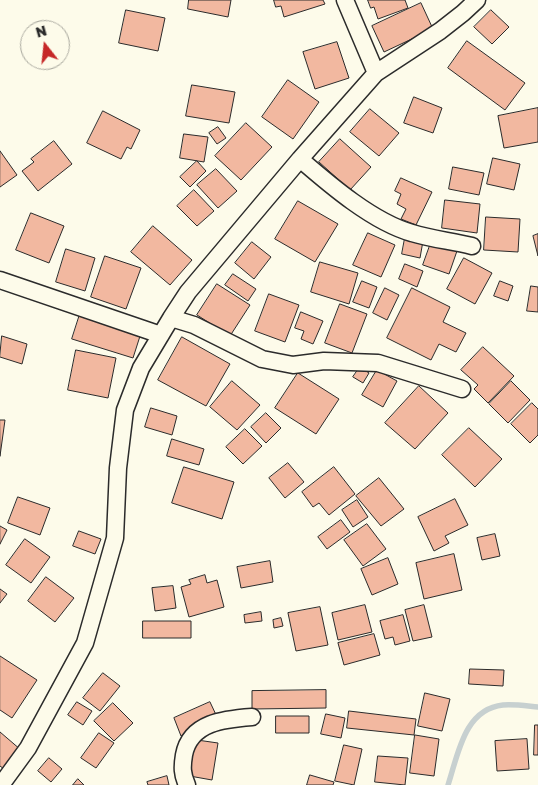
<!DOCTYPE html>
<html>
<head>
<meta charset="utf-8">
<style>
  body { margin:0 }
  #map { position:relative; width:538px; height:785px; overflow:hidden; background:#fdfbea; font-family:"Golos Text",sans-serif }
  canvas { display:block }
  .north { position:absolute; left:20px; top:20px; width:50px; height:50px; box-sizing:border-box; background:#fdfbea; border:1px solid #a9a89e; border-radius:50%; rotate:344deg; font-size:14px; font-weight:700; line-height:20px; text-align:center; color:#2b2b2b }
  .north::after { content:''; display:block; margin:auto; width:18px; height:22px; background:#c62828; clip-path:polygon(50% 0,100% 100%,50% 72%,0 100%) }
</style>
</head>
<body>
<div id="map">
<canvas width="538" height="785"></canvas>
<div class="north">N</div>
</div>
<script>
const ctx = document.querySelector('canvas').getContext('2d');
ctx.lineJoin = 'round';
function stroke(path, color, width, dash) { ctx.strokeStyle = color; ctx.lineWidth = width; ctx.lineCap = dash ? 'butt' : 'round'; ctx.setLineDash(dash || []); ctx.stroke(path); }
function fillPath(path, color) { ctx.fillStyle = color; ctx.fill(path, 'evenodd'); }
const stream = new Path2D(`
  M448,785c10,-30 16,-76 55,-80 11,-1 24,1 35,2`);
const building = new Path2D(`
  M189,0h42l-3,17 -40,-8z
  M274,0h49l2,4 -41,13 -3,-11 -5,1z
  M368,0h37l3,8 -30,11 -4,-12 -3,1z
  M421,3l12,26 -49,23 -12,-26z
  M126,10l39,8 -7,33 -39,-8z
  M491,10l18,17 -17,17 -18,-17z
  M467,41l58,42 -20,27 -57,-42z
  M337,42l12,36 -34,11 -12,-37z
  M288,80l31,22 -26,37 -31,-22z
  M192,85l43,7 -6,31 -43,-7z
  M414,97l28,11 -9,25 -29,-10z
  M538,108v34l-34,6 -6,-32z
  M370,109l29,24 -20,23 -29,-24z
  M103,111l37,19 -9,19 -4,-2 -6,12 -34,-16z
  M246,123l26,24 -31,33 -26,-24z
  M218,127l8,11 -9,6 -8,-11z
  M184,134l24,3 -4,25 -24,-4z
  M340,139l31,28 -21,23 -31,-28z
  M54,141l18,23 -34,27 -16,-20 12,-9 -3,-3z
  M0,151l17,24 -17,12z
  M493,158l27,6 -6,26 -27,-6z
  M197,161l9,10 -16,16 -10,-10z
  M453,167l31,6 -5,22 -30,-6z
  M216,169l21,22 -19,17 -21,-23z
  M401,178l31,14 -16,33 -15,-6 5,-10 -9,-5 4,-10 -6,-3z
  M194,190l20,21 -17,15 -20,-20z
  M445,200l35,4 -3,29 -35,-5z
  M298,201l40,23 -23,38 -40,-23z
  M31,213l33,13 -15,37 -33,-13z
  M486,217l34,2 -2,33 -34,-2z
  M153,226l39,34 -22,25 -39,-33z
  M368,233l27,12 -14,32 -28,-12z
  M538,234v22l-5,-20z
  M405,238l18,3 -3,17 -18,-4z
  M432,240l26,8 -9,26 -26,-9z
  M252,242l19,15 -17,22 -19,-16z
  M66,249l29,9 -10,33 -29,-9z
  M105,256l36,12 -15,41 -35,-12z
  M464,258l28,15 -17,31 -28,-15z
  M320,262l38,11 -9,31 -38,-12z
  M405,264l18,7 -6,16 -18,-8z
  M233,274l23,15 -8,12 -23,-16z
  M362,281l15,6 -8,21 -16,-6z
  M500,281l13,5 -5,15 -14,-5z
  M217,284l33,21 -20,31 -33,-21z
  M531,286l7,1v25l-11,-1z
  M385,288l14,7 -12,25 -14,-7z
  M412,288l38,19 -7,15 23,11 -10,19 -17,-8 -8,16 -44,-22z
  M269,294l30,11 -14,37 -30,-11z
  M340,304l27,10 -15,39 -27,-10z
  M301,312l22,9 -10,23 -12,-5 3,-8 -9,-3z
  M80,314l61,19 -8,25 -61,-19z
  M2,336l25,8 -5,20 -22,-7z
  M182,337l48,27 -24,42 -48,-26z
  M483,347l31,29 -26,27 -14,-14 4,-4 -17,-15z
  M76,350l40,8 -8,40 -40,-8z
  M360,367l9,6 -6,10 -10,-6z
  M377,370l20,11 -14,26 -21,-12z
  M298,373l41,26 -23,35 -41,-26z
  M232,381l28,24 -23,25 -27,-23z
  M511,381l19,19 -22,23 -19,-19z
  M419,386l29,27 -33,36 -30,-26z
  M532,403l6,6v26l-8,8 -19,-19z
  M151,408l26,8 -5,19 -27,-8z
  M266,413l15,15 -15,15 -15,-16z
  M0,420h5l-5,36z
  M469,428l33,31 -27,28 -33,-32z
  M245,429l17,17 -19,18 -17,-17z
  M172,439l32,10 -5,16 -32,-9z
  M288,463l16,19 -19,16 -16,-20z
  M184,467l50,15 -12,37 -50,-16z
  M334,467l21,27 -26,21 -10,-12 -6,4 -11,-15z
  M379,478l25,31 -23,17 -25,-30z
  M18,497l32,11 -10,27 -32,-12z
  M455,499l13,26 -23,11 4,7 -15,8 -16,-34z
  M357,500l11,17 -15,10 -11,-17z
  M341,520l9,12 -23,17 -9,-12z
  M367,524l19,25 -23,17 -19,-26z
  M0,526l7,4 -7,14z
  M79,531l22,8 -6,15 -22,-8z
  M495,534l5,22 -18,4 -5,-22z
  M25,539l25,18 -19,26 -25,-18z
  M454,554l8,36 -38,9 -8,-36z
  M388,558l10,26 -26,11 -11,-26z
  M270,561l3,21 -32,6 -4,-21z
  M205,575l2,8 10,-3 7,27 -35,10 -8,-30 10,-3 -2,-4z
  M46,577l28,21 -19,24 -27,-21z
  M173,586l3,22 -21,3 -3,-23z
  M0,589l7,5 -7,9z
  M365,605l7,27 -34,8 -6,-27z
  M424,605l8,32 -19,4 -8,-31z
  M320,607l8,38 -32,6 -8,-38z
  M261,612l1,9 -17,2 -1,-8z
  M403,615l7,26 -15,4 -2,-8 -8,2 -5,-18z
  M281,618l2,8 -9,2 -1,-8z
  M143,621h48v17h-48z
  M374,634l6,21 -36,10 -6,-22z
  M0,656l37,24 -25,38 -12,-8z
  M470,669l34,1 -1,16 -34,-2z
  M103,673l17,13 -20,25 -17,-13z
  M326,690v18l-74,1v-18z
  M425,693l25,6 -8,32 -24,-5z
  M77,702l15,9 -9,14 -15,-10z
  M210,702l8,17 -37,17 -7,-18z
  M113,703l20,20 -19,18 -20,-20z
  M349,711l67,8 -2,16 -67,-7z
  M326,714l19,4 -4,20 -20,-4z
  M276,716h33v17h-33z
  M535,725h3v30h-4z
  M0,732l21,18 -17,19 -4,-3z
  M99,733l15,10 -18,25 -15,-10z
  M415,735l24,4 -5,37 -24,-3z
  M190,739l28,4 -6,37 -28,-5z
  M527,739l2,30 -32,2 -2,-30z
  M344,745l18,4 -8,36 -19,-4z
  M378,756l30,2 -3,27 -30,-3z
  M49,758l13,11 -11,13 -13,-11z
  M310,775l24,7 -1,3h-26z
  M167,776l2,9h-21l-1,-3z
  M78,779l6,6h-11z`);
const street = new Path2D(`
  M345,0l31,73
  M300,159c30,26 73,63 112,74 19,6 40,8 60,13
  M0,280l161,55
  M171,318l23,7 68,34 31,6 31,-4 54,2 84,26
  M1,785l27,-37 57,-105 30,-105 3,-70 7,-58 16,-42 30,-50 17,-26 112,-133 76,-86 64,-42 23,-18 14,-13
  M187,785c-5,-11 -5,-18 -3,-30 6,-33 41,-36 68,-38`);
stroke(stream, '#c7d0d0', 5.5);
fillPath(building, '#f2b8a0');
stroke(building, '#2b2b2b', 1);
stroke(street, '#2b2b2b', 19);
stroke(street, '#fdfbea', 16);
</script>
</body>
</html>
